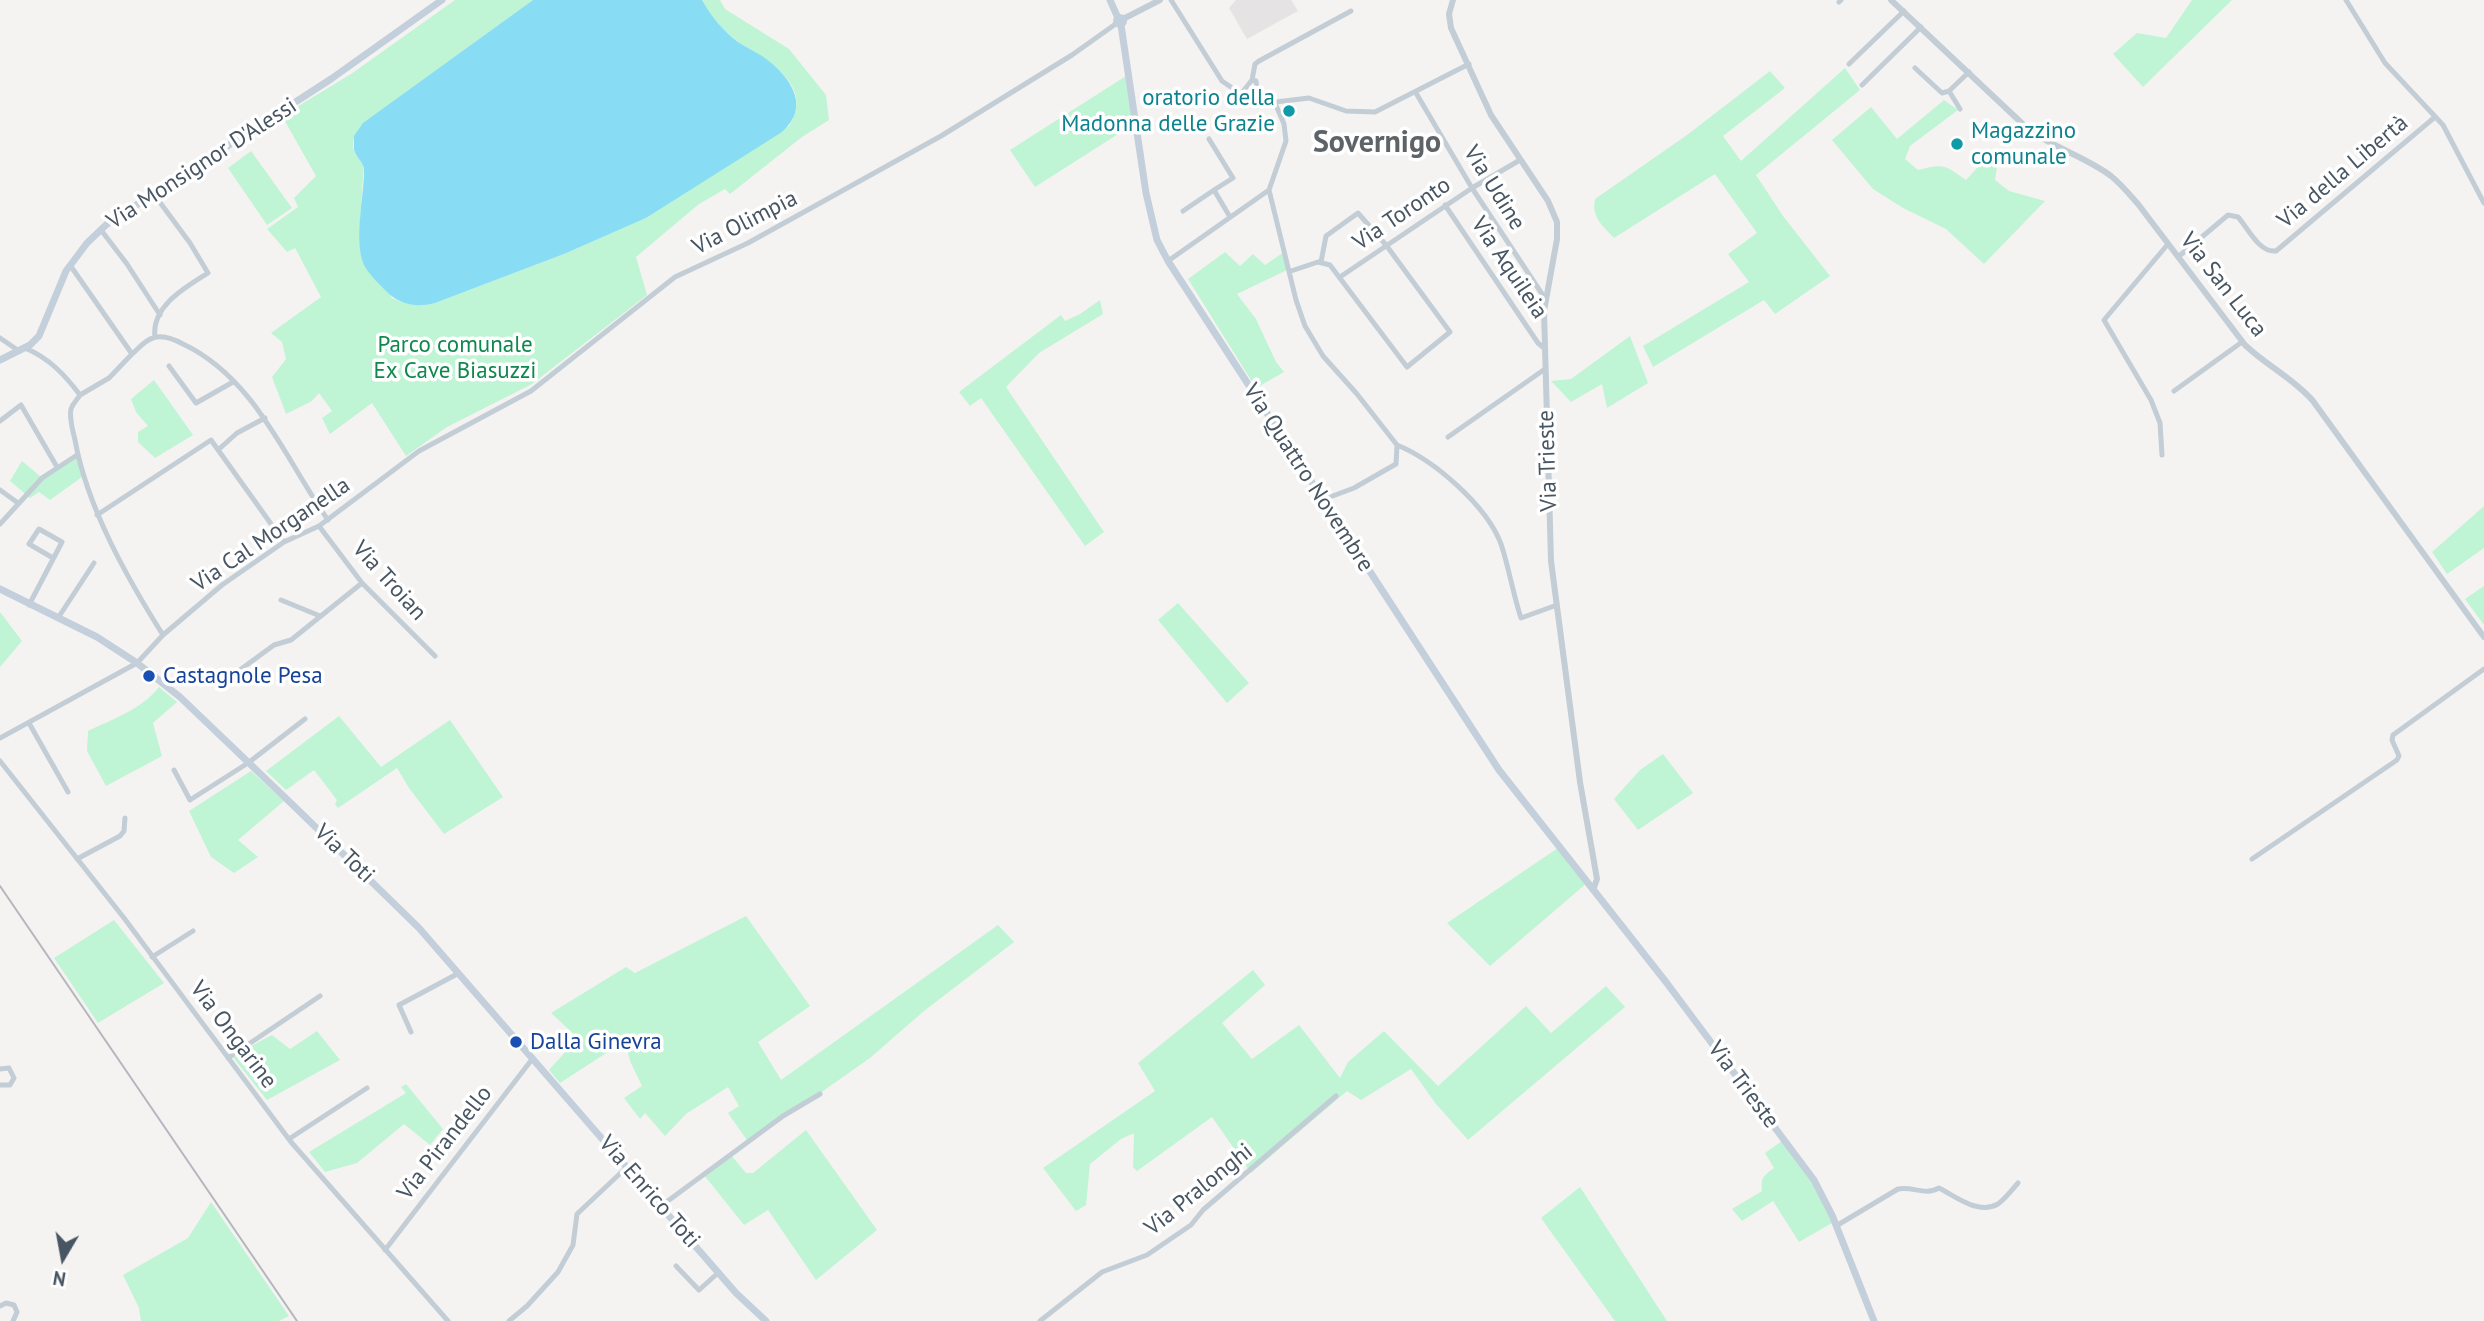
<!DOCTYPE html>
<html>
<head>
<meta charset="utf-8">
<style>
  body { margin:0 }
  #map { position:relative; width:2484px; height:1321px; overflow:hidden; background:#f5f3f2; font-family:"PT Sans",sans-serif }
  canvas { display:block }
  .north { position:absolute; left:28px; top:1223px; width:70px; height:70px; -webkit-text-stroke:5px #fff; paint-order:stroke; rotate:190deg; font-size:19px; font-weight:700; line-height:28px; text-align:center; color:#485562 }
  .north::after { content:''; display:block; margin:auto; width:24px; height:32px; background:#485562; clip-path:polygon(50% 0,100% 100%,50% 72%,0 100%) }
</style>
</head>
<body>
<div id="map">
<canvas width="2484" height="1321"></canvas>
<div class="north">N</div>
</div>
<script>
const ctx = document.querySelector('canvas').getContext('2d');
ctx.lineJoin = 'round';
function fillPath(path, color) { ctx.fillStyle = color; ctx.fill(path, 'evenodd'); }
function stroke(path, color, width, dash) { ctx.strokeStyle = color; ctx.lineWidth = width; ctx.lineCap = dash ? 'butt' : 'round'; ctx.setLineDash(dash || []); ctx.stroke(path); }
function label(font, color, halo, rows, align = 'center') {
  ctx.font = font + ' "PT Sans",sans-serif'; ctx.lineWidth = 7; ctx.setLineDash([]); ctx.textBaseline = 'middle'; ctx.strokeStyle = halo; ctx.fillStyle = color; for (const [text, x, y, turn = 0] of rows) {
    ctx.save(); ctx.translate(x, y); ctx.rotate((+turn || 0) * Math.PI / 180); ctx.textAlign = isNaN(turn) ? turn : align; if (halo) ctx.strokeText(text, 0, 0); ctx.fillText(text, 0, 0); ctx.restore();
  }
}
const education = new Path2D(`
  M1236,0h55l7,11 -51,28 -18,-31z`);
const green = new Path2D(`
  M455,0h78l-165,120c-15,15 -23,27 -4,44l-4,57 32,77c14,7 27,9 43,5l129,-49 82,-36 143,-92c27,-43 -24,-64 -52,-85 -14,-11 -27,-25 -35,-41h18l5,9 64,40 37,46 3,25 -27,17 -72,57 -5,-5 -26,15 -63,53 11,38 -115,89 -85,43 -41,29 -34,-53 -42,31 -8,-16 10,-7 -13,-18 -7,8 -26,13 -14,-37 14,-18 -4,-17 -11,-9 50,-36 -26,-49 -8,4 -20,-23 31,-22 -4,-9 22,-22 -34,-60 69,-42z
  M2192,0h40l-89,87 -30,-33 24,-21 29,5z
  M1845,68l15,22 -104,85 27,41 47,60 -55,38 -11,-14 -111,67 -10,-21 106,-64 -21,-28 29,-21 -42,-59 -101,64c-11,-12 -23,-21 -19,-39l92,-64 83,-64 15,17 -62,48 18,25z
  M1126,76l8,48 -99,63 -25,-37z
  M1944,100l14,10 -48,36 -5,13 13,11c26,-7 27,-5 48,10l21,-23 10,10 -2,13 14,11 36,10 -61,63 -38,-35 -43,-21 -30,-19 -41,-49 39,-33 26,32z
  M251,151l41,57 -25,17 -39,-57z
  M1225,252l15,14 13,-12 12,11 19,-13 3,18 -50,24 19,25 20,43 8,10 -28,16 -68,-109z
  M1100,300l3,14 -64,39 -33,34 98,145 -19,14 -104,-148 -11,8 -11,-14 102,-77 4,6 15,-7z
  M1630,336l18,47 -41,25 -5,-24 -31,18 -20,-21 20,-2z
  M154,380l39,55 -38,23 -17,-16v-10l10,-6 -12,-14 -5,-13z
  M77,455l5,22 -32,23 -11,-8 -9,6 -20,-17 12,-20 18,15z
  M2484,506v42l-37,26 -15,-22z
  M2484,586v39l-19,-26z
  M1178,603l71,80 -22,20 -69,-83z
  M0,612l22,29 -22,26z
  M159,687l18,15 -24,21 9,33 -56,30 -19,-35 1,-20c25,-12 54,-22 71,-44z
  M339,716l42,51 69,-47 53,77 -59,37 -35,-46 -12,-20 -59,40 -3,-4 2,-4 -23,-30 -28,20 -20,-19z
  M1663,754l30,39 -55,37 -24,-31 26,-29z
  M251,771l33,30 -46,39 20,17 -24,16 -23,-16 -22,-46z
  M1558,848l29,35 -97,83 -43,-43z
  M746,916l64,90 -52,36 23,38 217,-155 16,17 -90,69 -54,47 -121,85 -21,-30 11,-7 -11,-19 -42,27 -21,22 -20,-23 -5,6 -16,-21 18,-12 -12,-25 -5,-20 -65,42 -11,-13 29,-32 -27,-25 75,-46 9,6z
  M114,920l50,63 -66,40 -44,-65z
  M1253,970l12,15 -43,38 30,36 47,-34 41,53 8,-16 36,-31 54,55 88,-80 25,27 55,-47 19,21 -157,133 -32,-36 -25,-35 -50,31 -14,-9 -96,82 -39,-56 -75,54 -4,-4 1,-33h-2l-11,5 -31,25 -4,41 -10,6 -33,-43 112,-77 -17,-28z
  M317,1031l23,29 -73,40 -35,-44 40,-21 18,14z
  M406,1084l37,45 -13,16 -26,-21 -47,39 -32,9 -16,-20 97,-59 -5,-6z
  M806,1130l71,100 -61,50 -48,-70 -24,15 -40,-50 27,-20 15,18h7z
  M1782,1141l37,50 13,32 -33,19 -26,-41 -31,20 -10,-12 30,-18c-2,-13 2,-16 12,-23l-9,-15z
  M1580,1187l87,134h-52l-74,-103z
  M211,1202l78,114 -10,5h-138l-2,-13 -16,-33 65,-37z`);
const water = new Path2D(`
  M533,0h169c9,16 21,31 36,42 7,5 16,9 24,14 26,18 51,49 20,76l-136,86 -82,36 -129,49c-19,5 -36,2 -50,-13 -6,-6 -13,-13 -18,-20 -16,-22 -2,-76 -3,-102 -1,-6 -8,-11 -10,-18v-14l9,-13z`);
const minor = new Path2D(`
  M1171,0l51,81 19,13 26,9 42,-5 37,13 29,1 94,-48
  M2346,0l39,63 58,62 41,78
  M1839,2l2,-2
  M1849,64l55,-53
  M1915,68l27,25 7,-2 20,-19
  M1252,80l3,-16 4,-3 92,-50
  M1862,85l59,-58
  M1949,91l11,18
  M1416,93l56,95 74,112
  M1241,94l11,-14 4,1 3,20
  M1275,103l9,21 2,17 -17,49 27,110 9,26 18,30 34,38 40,51 -1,19 -42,24 -32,12
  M1209,139l24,39 -19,12 16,27
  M153,193l37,50 18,30c-22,14 -57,33 -53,64
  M1445,205l93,138 6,5
  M1183,211l31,-21
  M101,230l26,34 33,51
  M2178,257l50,-42 10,2c10,11 21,36 38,34l159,-134
  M1168,261l101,-71
  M70,265l62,89c6,-5 13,-14 21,-16 10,-4 21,1 30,6 72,34 102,115 145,176
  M1291,271l27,-9 12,3 77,102 43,-35 -64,-87 -28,-32 -32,23 -5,26
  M1340,277l132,-89 48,-28
  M0,338l19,13
  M25,348c24,10 40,27 55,47 -3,5 -7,8 -9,14 -2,10 2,22 4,31 12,67 52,138 88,195
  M169,366l27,37 37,-21
  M2174,391l68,-49
  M80,395l29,-17 23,-24
  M0,421l21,-16 36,62
  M1448,437l97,-68
  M1397,445c37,15 90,61 104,99 8,24 12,50 20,74l36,-13
  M218,450l19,-17 28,-15
  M2162,455l-2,-32 -9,-23 -47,-80 64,-76
  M0,490l18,13
  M97,515l114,-75 73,102
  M0,524l42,-46 35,-23
  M319,526l43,57 73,73
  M281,600l39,16
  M29,605l33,-63 -23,-13 -10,15 24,14
  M58,618l36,-55
  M233,675l41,-30 17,-5 71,-57
  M29,723l39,69
  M0,738l137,-75 26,-28 59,-50 62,-43 35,-16 100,-75 112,-60 144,-114 73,-34 193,-107 131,-81 45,-32
  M0,761l124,157 167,224 157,179
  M174,770l16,30 58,-37 57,-44
  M77,859l43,-23 4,-5 1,-13
  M2252,859l145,-99 2,-4 -7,-16 1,-5 91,-66
  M152,957l41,-26
  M411,1032l-12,-27 60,-32
  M228,1058l92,-62
  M0,1069l9,-1 5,10 -4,7h-10
  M289,1139l78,-51
  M661,1206l122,-90 37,-22
  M1836,1226l62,-37c15,-3 27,7 41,-1 18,9 39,27 59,16 7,-5 14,-14 20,-21
  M385,1250l148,-192
  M676,1266l23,24 20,-18
  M0,1306l6,-3 8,2 3,7 -4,9
  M509,1321l18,-15 31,-34 15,-27 4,-31 50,-47
  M1040,1321l62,-49 45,-17 44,-30 12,-15 133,-114`);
const tertiary = new Path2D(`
  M1453,0l-4,14 2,14 40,87 57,86 9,21v17l-13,72 7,250 29,221 17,97 -4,11
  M1891,0l136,128c26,20 59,29 84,48 10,8 19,19 27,28l107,141c22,21 48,33 68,56l171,236
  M1123,19l37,-19`);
const secondary = new Path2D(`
  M1110,0l8,18
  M1116.5 21a3.5 3.5 0 1 1 7 0a3.5 3.5 0 1 1-7 0Z
  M1121,25l25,168 11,47 11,21 331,509 167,212 148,198 18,35 42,106
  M0,360l30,-15 9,-9 27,-65 21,-28 20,-19 224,-145 111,-79
  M0,589l97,48 40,26 43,34 116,111 123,120 317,365 30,28`);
const rail = new Path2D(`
  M0,886l297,435`);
const markers = [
  [1289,111,7,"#0f9aa8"],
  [1957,144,7,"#0f9aa8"],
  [149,676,7,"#1a4fb4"],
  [516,1042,7,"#1a4fb4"]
];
const cultureNames = [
  ["oratorio della",1275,98],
  ["Madonna delle Grazie",1275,124],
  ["Magazzino",1971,131,"left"],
  ["comunale",1971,157,"left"]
];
const streetNames = [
  ["Via Monsignor D'Alessi",202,164,-33],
  ["Via della Libertà",2343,172,-40],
  ["Via Udine",1494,188,58],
  ["Via Toronto",1402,214,-34],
  ["Via Olimpia",745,223,-27],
  ["Via Aquileia",1509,268,56],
  ["Via San Luca",2223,285,52],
  ["Via Trieste",1548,461,-92],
  ["Via Quattro Novembre",1308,478,57],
  ["Via Cal Morganella",271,535,-34],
  ["Via Troian",389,581,48],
  ["Via Toti",344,854,44],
  ["Via Ongarine",233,1035,53],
  ["Via Trieste",1743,1085,53],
  ["Via Pirandello",445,1143,-52],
  ["Via Pralonghi",1199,1190,-39],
  ["Via Enrico Toti",649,1192,49]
];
const parkNames = [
  ["Parco comunale",455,345],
  ["Ex Cave Biasuzzi",455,371]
];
const transitNames = [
  ["Castagnole Pesa",163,676],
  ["Dalla Ginevra",530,1042]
];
const districtNames = [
  ["Sovernigo",1377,143]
];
fillPath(education, '#e6e3e4');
fillPath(green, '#bff4d4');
fillPath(water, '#88ddf5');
stroke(minor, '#c2cdd5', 5);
stroke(tertiary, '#c2cdd5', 6);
stroke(secondary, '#c4cfdc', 7);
stroke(rail, '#b4b7bd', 2);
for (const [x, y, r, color] of markers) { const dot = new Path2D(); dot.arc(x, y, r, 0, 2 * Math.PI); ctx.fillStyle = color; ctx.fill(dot); stroke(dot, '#fff', 2.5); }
label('23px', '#0d838f', '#fff', cultureNames, 'right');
label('23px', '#485562', '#fff', streetNames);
label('23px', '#0e884d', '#fff', parkNames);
label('23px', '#164399', '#fff', transitNames, 'left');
label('bold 30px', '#5e6368', '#fff', districtNames);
</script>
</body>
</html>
